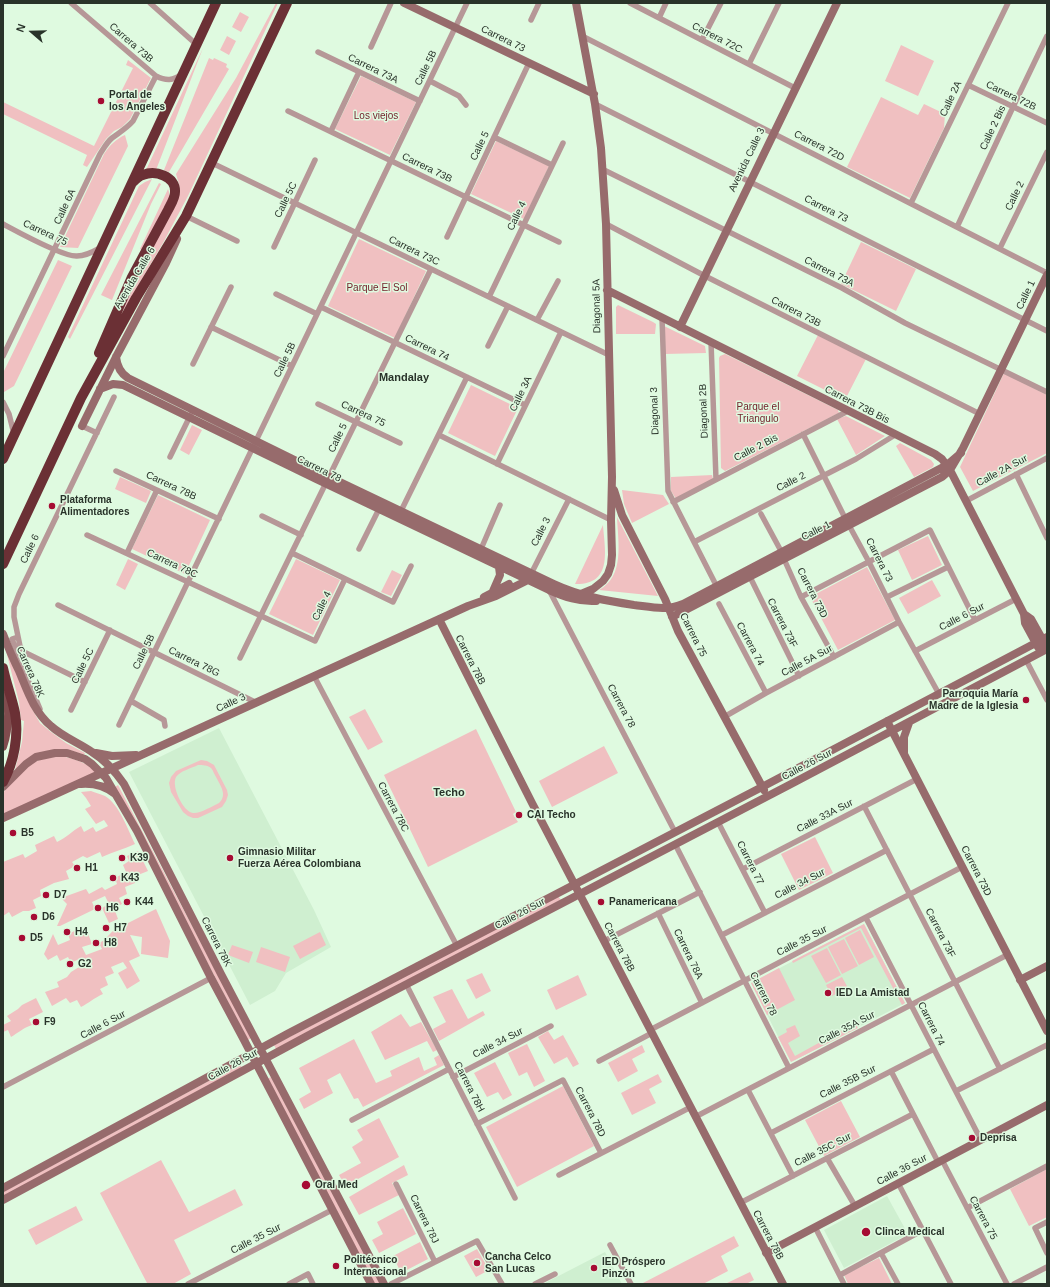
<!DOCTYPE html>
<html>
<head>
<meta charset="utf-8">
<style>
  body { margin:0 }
  #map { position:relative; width:1050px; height:1287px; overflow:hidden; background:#dffae0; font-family:Helvetica,sans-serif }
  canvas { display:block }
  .frame { position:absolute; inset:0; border:4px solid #29332a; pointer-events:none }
  .north { position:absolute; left:12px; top:12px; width:40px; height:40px; -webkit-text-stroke:3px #dffae0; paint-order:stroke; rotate:290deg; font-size:11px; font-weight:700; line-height:16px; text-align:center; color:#29332a }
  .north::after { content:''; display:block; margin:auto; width:14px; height:18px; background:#29332a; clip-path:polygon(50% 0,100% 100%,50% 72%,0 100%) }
</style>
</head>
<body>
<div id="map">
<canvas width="1050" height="1287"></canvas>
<div class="frame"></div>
<div class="north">N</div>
</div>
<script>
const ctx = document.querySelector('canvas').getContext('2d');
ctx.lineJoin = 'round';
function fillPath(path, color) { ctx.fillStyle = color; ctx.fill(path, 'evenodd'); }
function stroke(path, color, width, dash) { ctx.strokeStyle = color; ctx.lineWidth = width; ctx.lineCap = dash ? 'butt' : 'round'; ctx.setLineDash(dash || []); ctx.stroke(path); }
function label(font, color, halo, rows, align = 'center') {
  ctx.font = font + ' Helvetica,sans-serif'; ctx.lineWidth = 3; ctx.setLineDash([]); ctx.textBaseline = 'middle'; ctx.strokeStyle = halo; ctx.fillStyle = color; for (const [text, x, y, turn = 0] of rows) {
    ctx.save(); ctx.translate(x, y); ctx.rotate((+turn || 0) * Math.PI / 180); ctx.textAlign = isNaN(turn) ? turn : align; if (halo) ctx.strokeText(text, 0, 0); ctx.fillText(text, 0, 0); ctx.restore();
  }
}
const built = new Path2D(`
  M219,728l95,182 17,37 -45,26 -11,18 -25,14 -121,-233z
  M864,924l41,79 -114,59 -40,-79z
  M887,1196l21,38 -64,34 -20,-38z
  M605,1252l17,32h-79z`);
const green = new Path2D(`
  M276,3h2l-90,193 -25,47 -50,85 21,-46 46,-90 -1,-8 -3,-10 60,-96z
  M240,12l9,5 -8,15 -9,-5z
  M227,36l9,5 -7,14 -9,-5z
  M901,45l33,16 -16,35 -33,-15z
  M203,48l-47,122h-10z
  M209,58l4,2 1,-2 13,6 -1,3 3,2 -60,103 -5,-2z
  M128,60l23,18 -21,41 -8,8 -8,4 -8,8 -19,28 -4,-2 4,-10 -84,-41v-12l91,44 39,-78 -7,-3z
  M361,76l55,26 -26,53 -55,-26z
  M881,97l37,18 6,-11 21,10 -1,14 -34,70 -63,-31z
  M125,135l3,11 -50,102 -18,-1 44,-93c6,-9 12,-15 21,-19z
  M496,141l53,25 -25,53 -53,-25z
  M152,179l-82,160 -2,-2 71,-151 6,-4z
  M159,183l2,1 -10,20 -39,96 -11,-5z
  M168,189l1,3v6l-27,52 -2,-1z
  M359,239l67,32 -31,67 -67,-32z
  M861,242l55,27 -20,42 -55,-27z
  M58,260l14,6 -58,120 -10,6 -1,-19z
  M618,305l35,17 3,2 -1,10h-39v-27z
  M664,326l41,20 1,7 -41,1z
  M818,335l48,24 -21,41 -48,-24z
  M725,354l113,56 1,3 -114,58 -4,-3 -2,-110 1,-2z
  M1004,373l43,22v58l-74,38 -13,-24z
  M471,385l47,23 -23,48 -47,-23z
  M846,416l39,20 -29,19 -19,-36z
  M192,425l10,5 -13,25 -9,-5z
  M900,443l31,17 3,4 -1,3 -19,10 -18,-31z
  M712,475l1,4 -37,20 -5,-8v-14z
  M120,477l31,14 -5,12 -31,-14z
  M622,490l41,5 6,9 -37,19 -8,-19z
  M158,495l52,25 -25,54 -53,-25z
  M617,517l41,79 -59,-6c26,-14 19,-48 18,-73z
  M603,525c2,26 10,60 -28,59z
  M928,536l14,29 -30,15 -14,-30z
  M128,559l10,5 -13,26 -9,-5z
  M296,559l44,21 -27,55 -44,-21z
  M867,567l28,53 -57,30 -28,-53z
  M392,570l10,5 -11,21 -10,-4z
  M932,580l9,16 -33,18 -9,-16z
  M4,643l28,66 8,14 11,9 15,11 19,10 -1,2 -18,-6 -51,21 7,-28 2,-21 -3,-1 -2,-18z
  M365,709l18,33 -15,8 -19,-33z
  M476,729l40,83 -3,2 5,8 -90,45 -44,-92z
  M604,746l14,27 -66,34 -13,-26z
  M62,756c13,3 25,7 35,16l-94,43v-22l8,-11 22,-20 11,-4z
  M201,760l6,1 7,4 13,25 1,5 -2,6 -4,6 -24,11h-5l-5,-2 -5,-4 -12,-20 -2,-9 2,-6 5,-6zM198,765c5,0 9,0 13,3 2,2 3,6 5,9 4,8 12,18 3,26 -6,3 -20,11 -26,10 -10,-1 -22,-27 -17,-36 4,-6 16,-9 22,-12z
  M118,785l133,253 -3,2 -133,-253z
  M91,791c4,2 10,3 14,5 14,8 23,34 30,48 -11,5 -22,8 -33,13l-2,-5 -13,6 -4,-2 -11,6 3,4 -9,5 3,8 -15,4 -14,7 1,6 -8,4 3,8 -7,3h-6l-11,6 -3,-5 -6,4v-54l20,-8 2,4 12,-7 -2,-6 19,-9 3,6c9,-4 15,-11 24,-16l3,6 9,-5 3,5 12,-6 -4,-6 -8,4 -11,-15 6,-3 -5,-8 -5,-6z
  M815,837l18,36 -34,17 -18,-36z
  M138,851l10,20 -15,6 2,6 -10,4 2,7 -8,4 3,6 -8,4 4,11 -9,4 -7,-15 7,-4 -4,-8 -13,6 3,7 -35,17h-3l10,-22 -6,-6 25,-9 3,5 13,-7 3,3 12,-6 -2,-6 11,-6 -3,-7 6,-4 -2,-5z
  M558,896l3,4 -285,149 -2,-4z
  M156,909l14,32 -2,17 -27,-4 1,-17 -12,-2 10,21 -11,5 11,20 -13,8 -9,-16 9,-5 -4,-6 -12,5 3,6 -9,4 3,8 -8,4 3,5c-9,4 -14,9 -22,13l-4,-7 -7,3 -4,-5 -14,8 -7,-14 14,-5 -2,-5 10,-5 4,-5 13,-8 -3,-6 -10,5 -3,-6 -8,4 -3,-6 -9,5 -4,-6 9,-20 5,11 12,-5 -2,-6 15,-7 2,5 2,-1 5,13 -10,3 4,8 16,-6 -3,-6c7,-3 9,-8 14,-12 14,-8 29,-15 43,-22z
  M864,924l41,79 -3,2 -41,-77 -68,35 -1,-2z
  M860,930l14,27 -15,8 -14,-27z
  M320,932l6,13 -26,14 -7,-13z
  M844,939l14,27 -16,8 -14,-27z
  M232,945l21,7 -4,11 -21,-8z
  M261,947l29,10 -5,15 -29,-10z
  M827,948l14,27 -15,8 -15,-27z
  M779,968l16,32 -28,15 -16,-32z
  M482,973l9,18 -15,8 -10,-19z
  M578,975l9,20 -31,15 -9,-20z
  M842,977l6,11 -16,8 -6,-11z
  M452,989l16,30 15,-8 2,4 -46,26 -6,-12 13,-7 -13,-25z
  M36,998l7,14 -14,7 3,6c-9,3 -14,8 -21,12l-3,-7 -5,2v-7l8,-4 -4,-5 11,-7 4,-4z
  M401,1014l9,13 11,-5 16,28 -4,2 -6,-11 -42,19 -14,-28z
  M855,1023l3,5 -67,34 -13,-25 9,-5 -1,-3 9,-4 5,11 -12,7 7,13z
  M548,1031l6,9 9,-5 16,29 -6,3 -6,-10 -13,7 -16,-27z
  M354,1039l22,44 16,-7 -2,-5 29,-14 5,14 13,-6 -3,-7 5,-3 5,10 -81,42 -5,-9 -4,1 -14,-26 -13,7 6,13 -29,16 -5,-10 12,-7 -12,-24z
  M527,1044l18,37 -11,6 -7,-15 -8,4 -11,-23z
  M642,1045l3,7 -13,7 6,12 -20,11 -10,-19z
  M495,1062l17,33 -9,5 -5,-8 -11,5 -13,-24z
  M240,1064l2,4 -239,129v-5z
  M658,1074l4,8 -13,7 7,14 -24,12 -11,-22z
  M271,1077l109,207h-6l-107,-205z
  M563,1086l31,60 -77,41 -31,-60z
  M841,1101l19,36 -36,19 -19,-36z
  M379,1118l20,39 -54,29 -6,-11 22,-12 -9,-16 11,-7 -6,-10z
  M161,1160l28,52 46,-23 8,16 -69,35 17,34 -18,10h-28l2,-1 -47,-90z
  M404,1165l4,10 -16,8 7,12 -40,20 -10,-18z
  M1047,1169v48l-18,9 -19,-37z
  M76,1206l7,14 -47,25 -8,-15z
  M403,1208l13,26 -37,19 -7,-13 11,-6 -6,-12z
  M734,1236l5,10 -18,10 7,15 -25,13h-62z
  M420,1242l8,17 -27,14 -8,-17z
  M477,1249l12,21 -13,7 -12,-21z
  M879,1258l13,26h-44l-4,-9z
  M750,1272l4,8 -8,4h-21z`);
const street = new Path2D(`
  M71,3l85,73c10,5 17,5 26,-2
  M150,3l47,42
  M630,3l165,85
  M659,18l7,-15
  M531,20l8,-17
  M582,36l465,237
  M702,40l19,-37
  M371,47l20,-44
  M318,52l102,49
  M749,64l30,-61
  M430,81l29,15 7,9
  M968,85l79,38
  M595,104l452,227
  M288,111l271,131
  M331,131l28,-59
  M494,137l58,28
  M212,163l397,192
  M602,169l240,119 63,35 142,69
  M911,203l97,-200
  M186,216l51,25
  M3,224c15,8 60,33 74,32 8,0 16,-4 23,-8
  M606,224l99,52 275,138
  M957,227l56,-120 34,-71
  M447,237l82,-174
  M274,247l41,-87
  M1000,248l47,-96
  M276,294l41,20
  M489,297l74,-154
  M321,307l204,98
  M662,318l6,173 48,94
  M537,320l21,-39
  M211,327l81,39
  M711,342l5,137
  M488,346l20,-40
  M3,356l97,-202c4,-6 7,-12 12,-16 8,-6 15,-10 21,-17l23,-45
  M193,364l38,-77
  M3,402l6,12 5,20
  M318,404l82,39
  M82,426l15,7
  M803,434l42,84 24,44 30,60 40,72
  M439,435l172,85
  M170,457l21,-43
  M497,464l64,-132
  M116,471l103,48
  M1016,474l31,64
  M966,501l81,-43
  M673,502l175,-91
  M400,513l67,-136
  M761,514l20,37
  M262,516l39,19
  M87,535l228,106 30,-62
  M694,542l162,-83 39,-24
  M359,549l21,-42
  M481,549l19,-44
  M127,553l30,-63
  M292,553l101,49 18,-36
  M784,559l17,38 33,60
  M530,576l39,-77
  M750,577l49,99
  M549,590l126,242
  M801,597l129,-67 45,90
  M887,597l61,-30
  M719,604l47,89
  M58,605l199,98
  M18,637l-6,2 11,29 17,41
  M915,651l101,-52
  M240,658l191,-389
  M1026,660l21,40
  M314,676l143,270
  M85,682l-61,-30 -4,-6 -6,-29v-10l5,-13 95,-197
  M131,701l33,19 1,6
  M71,710l39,-80
  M724,717l42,-24 133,-71
  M119,725l348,-722
  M864,806l136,263
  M718,822l47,91
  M675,844l114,224
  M743,869l174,-90
  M658,913l44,90
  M866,918l115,222
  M722,935l165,-85
  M604,941l96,-49
  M406,984l109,214
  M650,1030l312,-163
  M599,1061l53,-28
  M891,1071l47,91
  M453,1077l98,-51
  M3,1087l208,-109
  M748,1090l45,86
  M956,1091l91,-46
  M695,1117l312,-162
  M352,1120l97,-51
  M477,1124l86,-44 38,73
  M771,1133l163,-84
  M827,1158l28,48
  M942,1160l65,124
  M559,1175l132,-68
  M898,1183l53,101
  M396,1184l39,78
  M740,1203l173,-89
  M967,1208l80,-42
  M1047,1222l-12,6 12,25
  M815,1227l29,57
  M610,1245l21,39
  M881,1253l17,31
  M840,1275l83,-45
  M188,1284l144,-74
  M289,1284l19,-10 5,10
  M391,1284l86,-43 25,43
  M535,1284l20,-10
  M1014,1284l33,-17`);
const secondary = new Path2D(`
  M404,3l190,91
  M576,3l19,101 6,44 5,76 6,253 -1,43 1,35 -1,10 -3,9 -5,7 -10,8 -12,5
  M607,290l328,164 7,5 8,11 74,144 1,9 13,24
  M680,327l157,-324
  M116,357c1,9 4,16 12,21l191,94 235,112c26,12 53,17 80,21 17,2 33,6 49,-1l264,-139 14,-12
  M100,389l13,-5 10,1 193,94 233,111c16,7 30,12 47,11
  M82,426l34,-69 50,-94 11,-24
  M614,490l8,25 43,84 13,32 86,159
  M493,591l7,-16 -1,-8
  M484,597l25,-13
  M1024,614l7,5 14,25
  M672,617l270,-140 8,-7 13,-22 84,-173
  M439,619l93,184 251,481
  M3,634c5,13 10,25 16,37 8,19 15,41 32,55 12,11 28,17 41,26 13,8 23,19 32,32l97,190 163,310
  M887,721l160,310
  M96,753l16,3 24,-1
  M904,753v-16l5,-14
  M81,784c13,-1 24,2 34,10
  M3,787l23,-23 10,-7 19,-4h12l18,6 7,5 14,14 31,53 74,147 32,60 128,246
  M3,818l465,-212 28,-10 32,-16
  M1020,980l27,-14
  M3,1188l286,-155 473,-246 285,-150
  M3,1200l306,-165 484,-252 254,-134
  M766,1253l281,-148`);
const primary = new Path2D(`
  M3,747c6,-17 6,-34 4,-52`);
const highway = new Path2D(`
  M99,353l33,-76 36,-67c3,-6 7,-12 7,-18 1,-16 -20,-22 -32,-17 -4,1 -7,4 -10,7
  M3,459l213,-456
  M3,564l78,-166 55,-100 50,-82 101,-213
  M3,668c3,15 9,30 12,45 4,23 -1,49 -12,69`);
const markers = [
  [101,101,4,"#a60b33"],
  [52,506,4,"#a60b33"],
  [1026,700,4,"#a60b33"],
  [519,815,4,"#a60b33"],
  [13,833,4,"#a60b33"],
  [122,858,4,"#a60b33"],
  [230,858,4,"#a60b33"],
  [77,868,4,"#a60b33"],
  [113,878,4,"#a60b33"],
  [46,895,4,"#a60b33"],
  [127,902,4,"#a60b33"],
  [601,902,4,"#a60b33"],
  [98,908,4,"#a60b33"],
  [34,917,4,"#a60b33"],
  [106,928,4,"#a60b33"],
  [67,932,4,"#a60b33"],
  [22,938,4,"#a60b33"],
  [96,943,4,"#a60b33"],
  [70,964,4,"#a60b33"],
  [828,993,4,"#a60b33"],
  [36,1022,4,"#a60b33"],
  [972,1138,4,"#a60b33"],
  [306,1185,5,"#a60b33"],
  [866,1232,5,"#a60b33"],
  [477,1263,4,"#a60b33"],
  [336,1266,4,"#a60b33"],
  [594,1268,4,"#a60b33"]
];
const streetNames = [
  ["Carrera 72C",717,38,27],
  ["Carrera 73",503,39,26],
  ["Carrera 73B",131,43,41],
  ["Calle 5B",426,68,-64],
  ["Carrera 73A",373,69,26],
  ["Carrera 72B",1011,96,26],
  ["Calle 2A",951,99,-65],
  ["Calle 2 Bis",993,128,-65],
  ["Calle 5",480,146,-64],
  ["Carrera 72D",819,146,27],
  ["Avenida Calle 3",747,160,-64],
  ["Carrera 73B",427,168,26],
  ["Calle 2",1015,196,-64],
  ["Calle 5C",286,200,-64],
  ["Calle 6A",65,207,-65],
  ["Carrera 73",826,209,27],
  ["Calle 4",517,216,-64],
  ["Carrera 75",45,233,25],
  ["Carrera 73C",414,251,26],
  ["Carrera 73A",829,272,27],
  ["Avenida Calle 6",135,278,-59],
  ["Calle 1",1026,295,-64],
  ["Diagonal 5A",597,306,-91],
  ["Carrera 73B",796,312,27],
  ["Carrera 74",427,348,26],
  ["Calle 5B",285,360,-64],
  ["Calle 3A",521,394,-64],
  ["Carrera 73B Bis",857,405,27],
  ["Diagonal 3",655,411,-92],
  ["Diagonal 2B",704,411,-92],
  ["Carrera 75",363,414,25],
  ["Calle 5",338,438,-64],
  ["Calle 2 Bis",756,448,-27],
  ["Carrera 78",319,469,26],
  ["Calle 2A Sur",1002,471,-28],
  ["Calle 2",791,482,-27],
  ["Carrera 78B",171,486,25],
  ["Calle 1",816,531,-27],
  ["Calle 3",541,532,-63],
  ["Calle 6",30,549,-64],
  ["Carrera 73",879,560,63],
  ["Carrera 78C",172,564,25],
  ["Carrera 73D",812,593,63],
  ["Calle 4",322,606,-64],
  ["Calle 6 Sur",962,617,-27],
  ["Carrera 73F",782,623,63],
  ["Carrera 75",693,635,63],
  ["Carrera 74",750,644,62],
  ["Calle 5B",144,652,-64],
  ["Carrera 78B",470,660,63],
  ["Calle 5A Sur",807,661,-28],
  ["Carrera 78G",194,662,26],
  ["Calle 5C",83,666,-64],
  ["Carrera 78K",30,672,66],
  ["Calle 3",231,703,-25],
  ["Carrera 78",621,706,62],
  ["Calle 26 Sur",807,765,-28],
  ["Carrera 78C",393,807,62],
  ["Calle 33A Sur",825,816,-27],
  ["Carrera 77",750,863,63],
  ["Carrera 73D",976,871,63],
  ["Calle 34 Sur",800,884,-27],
  ["Calle 26 Sur",520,914,-28],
  ["Carrera 73F",940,933,63],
  ["Calle 35 Sur",802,941,-27],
  ["Carrera 78K",216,942,63],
  ["Carrera 78B",619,947,62],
  ["Carrera 78A",688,954,64],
  ["Carrera 78",763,994,63],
  ["Carrera 74",931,1024,63],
  ["Calle 6 Sur",103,1025,-28],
  ["Calle 35A Sur",847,1028,-27],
  ["Calle 34 Sur",498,1043,-27],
  ["Calle 26 Sur",233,1065,-29],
  ["Calle 35B Sur",848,1082,-27],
  ["Carrera 78H",469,1087,63],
  ["Carrera 78D",590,1112,63],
  ["Calle 35C Sur",823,1150,-27],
  ["Calle 36 Sur",902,1170,-28],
  ["Carrera 75",983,1218,62],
  ["Carrera 78J",424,1219,64],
  ["Carrera 78B",768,1235,62],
  ["Calle 35 Sur",256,1239,-27]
];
const poiNames = [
  ["Portal de",109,95],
  ["los Angeles",109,107],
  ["Plataforma",60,500],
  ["Alimentadores",60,512],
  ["Parroquia María",1018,694,"right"],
  ["Madre de la Iglesia",1018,706,"right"],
  ["CAI Techo",527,815],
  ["B5",21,833],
  ["Gimnasio Militar",238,852],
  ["Fuerza Aérea Colombiana",238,864],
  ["K39",130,858],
  ["H1",85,868],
  ["K43",121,878],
  ["D7",54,895],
  ["K44",135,902],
  ["Panamericana",609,902],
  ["H6",106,908],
  ["D6",42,917],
  ["H7",114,928],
  ["H4",75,932],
  ["D5",30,938],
  ["H8",104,943],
  ["G2",78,964],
  ["IED La Amistad",836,993],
  ["F9",44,1022],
  ["Deprisa",980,1138],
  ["Oral Med",315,1185],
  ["Clinca Medical",875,1232],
  ["Cancha Celco",485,1257],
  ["San Lucas",485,1269],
  ["Politécnico",344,1260],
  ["Internacional",344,1272],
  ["IED Próspero",602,1262],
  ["Pinzón",602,1274]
];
const parkNames = [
  ["Los viejos",376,116],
  ["Parque El Sol",377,288],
  ["Parque el",758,407],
  ["Triangulo",758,419]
];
const neighbourhoodNames = [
  ["Mandalay",404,378],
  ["Techo",449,793]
];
fillPath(built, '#cfefd0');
fillPath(green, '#f0c0c1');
stroke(street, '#b69797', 5.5);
stroke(secondary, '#976b6c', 8);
stroke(primary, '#804c4e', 8);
stroke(highway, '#6b3035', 10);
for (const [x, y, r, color] of markers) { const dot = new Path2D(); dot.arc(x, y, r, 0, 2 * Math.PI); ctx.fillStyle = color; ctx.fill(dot); stroke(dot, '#dffae0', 1.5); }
label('10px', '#29332a', '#dffae0', streetNames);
label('bold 10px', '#29332a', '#dffae0', poiNames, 'left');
label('10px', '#74232d', '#dffae0', parkNames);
label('bold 11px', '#29332a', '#dffae0', neighbourhoodNames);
</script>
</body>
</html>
